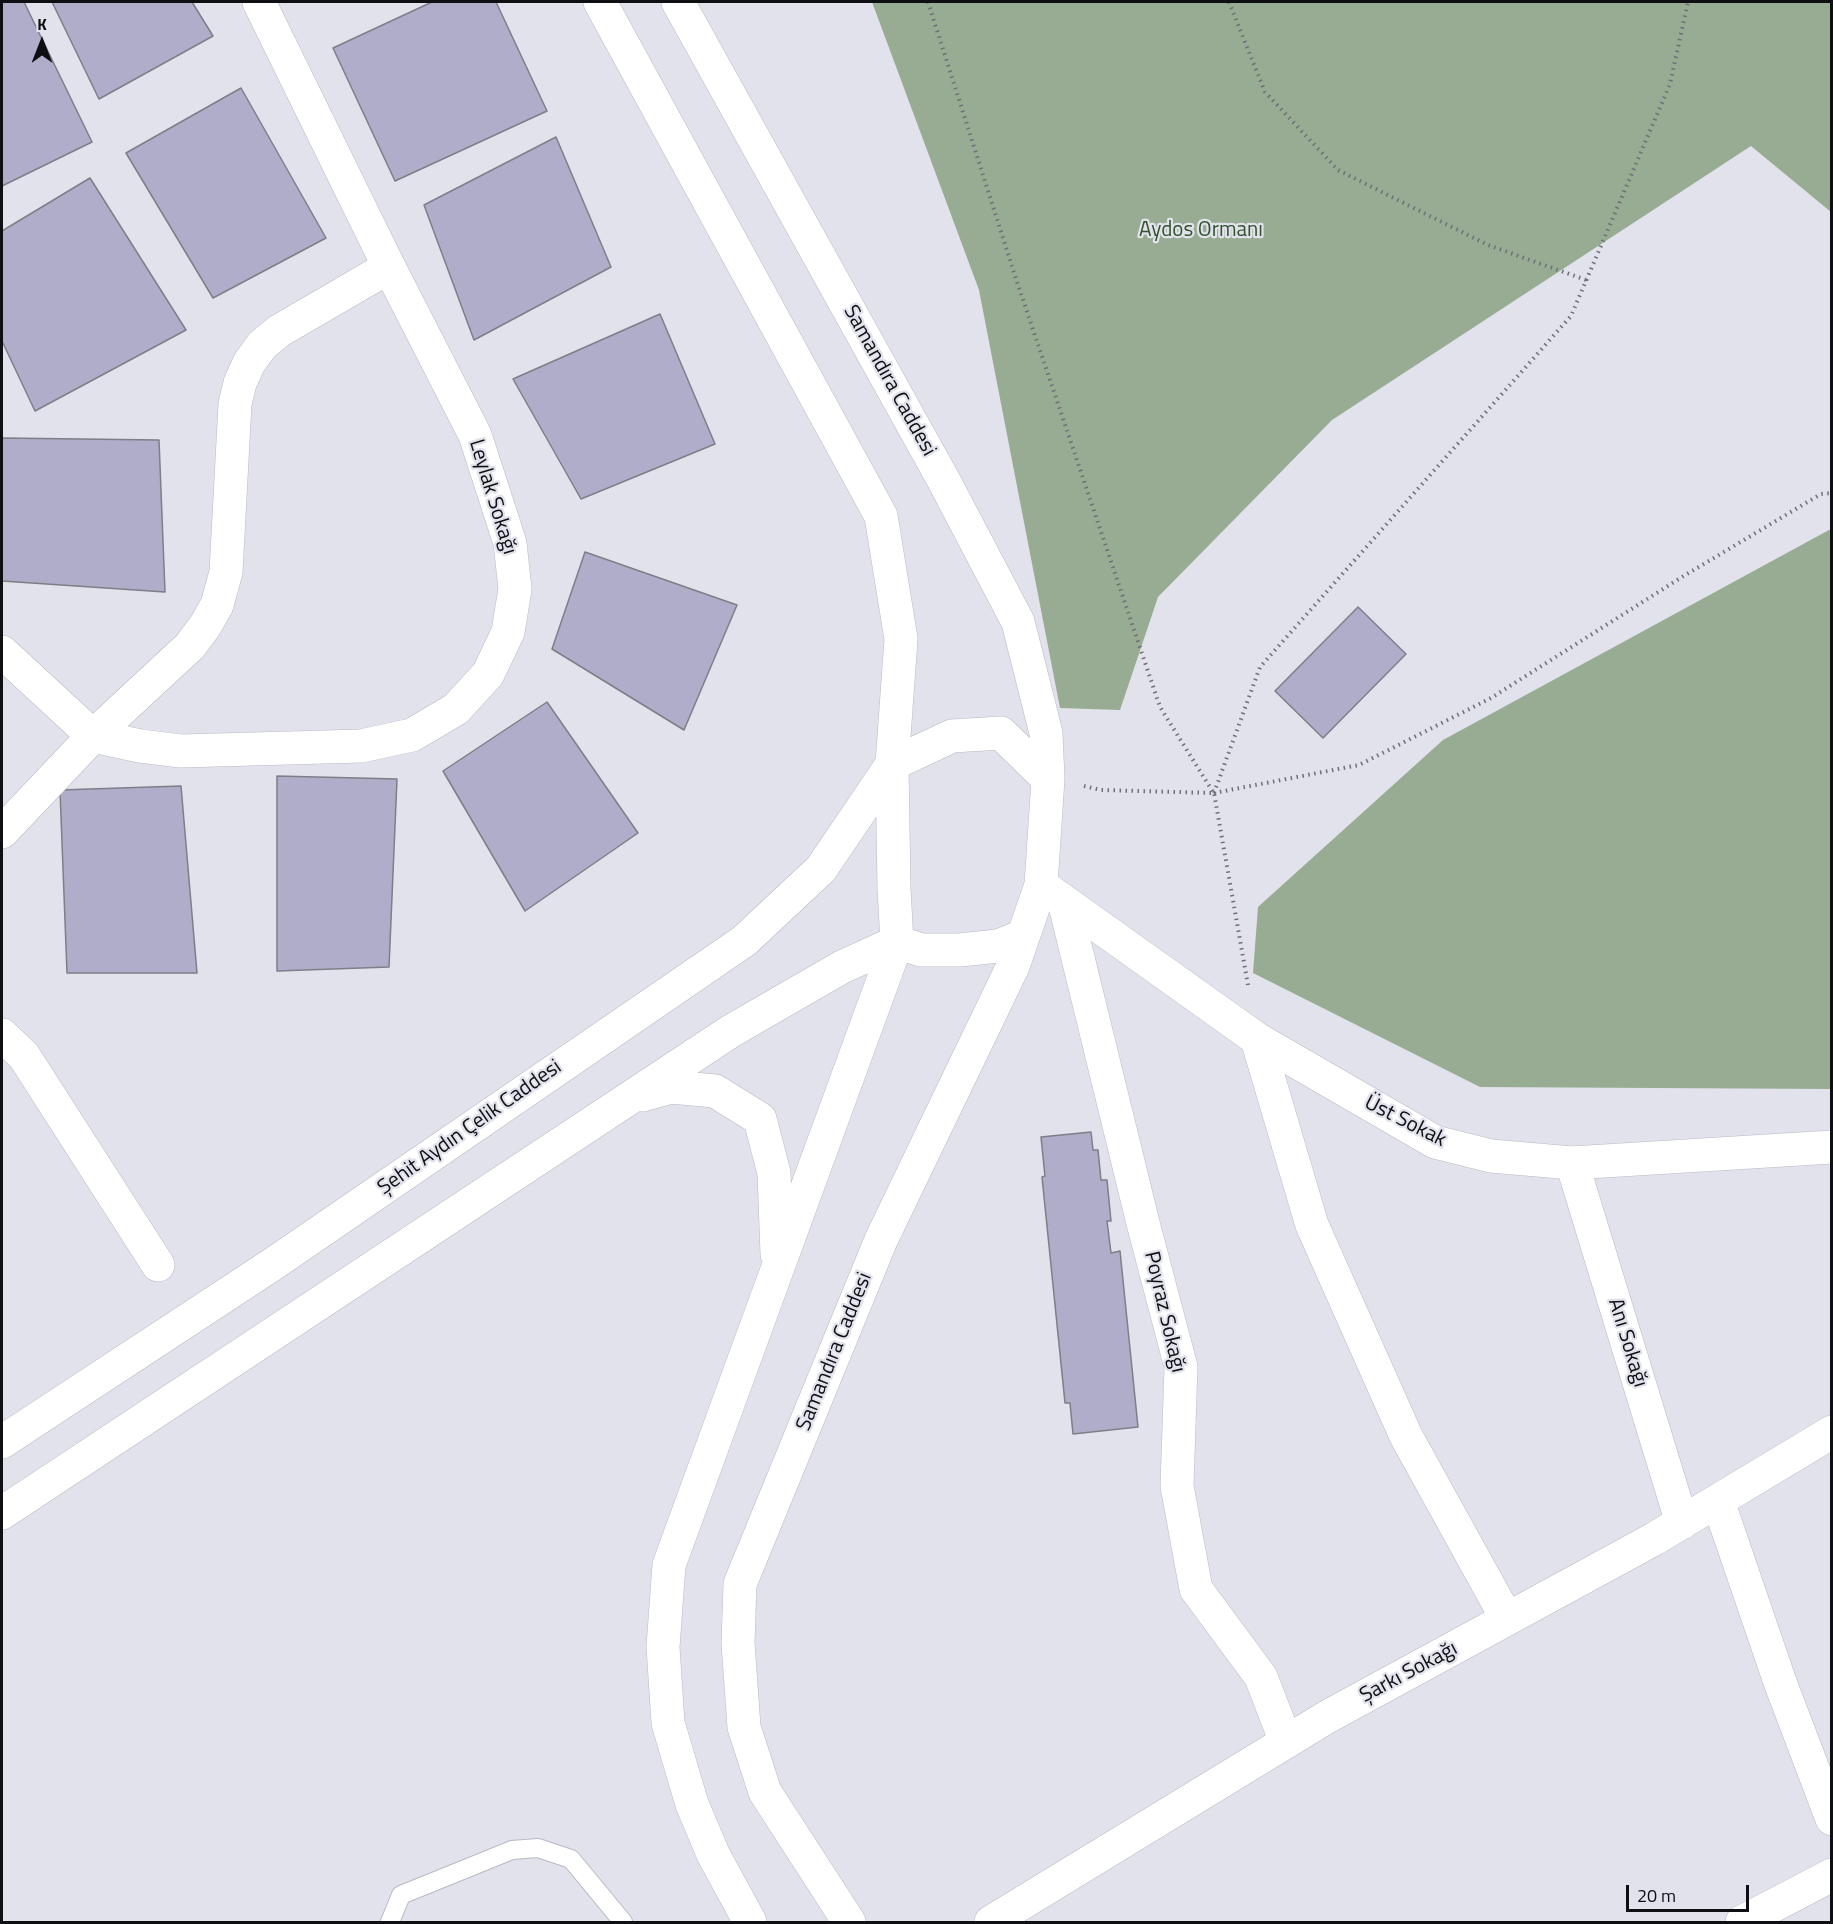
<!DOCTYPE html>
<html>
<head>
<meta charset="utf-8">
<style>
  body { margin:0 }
  #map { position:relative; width:1833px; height:1924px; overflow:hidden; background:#e1e2ec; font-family:"Titillium Web",sans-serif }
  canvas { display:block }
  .frame { position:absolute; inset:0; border:3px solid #0e0f12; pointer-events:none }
  .north { position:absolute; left:12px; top:12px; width:60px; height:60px; -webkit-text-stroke:4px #e1e2ec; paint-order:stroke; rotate:0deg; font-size:16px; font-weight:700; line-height:24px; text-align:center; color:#0e0f12 }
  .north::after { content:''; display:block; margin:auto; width:21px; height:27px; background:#0e0f12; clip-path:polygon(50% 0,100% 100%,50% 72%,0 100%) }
  .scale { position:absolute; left:1626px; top:1885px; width:123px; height:27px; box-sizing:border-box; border:3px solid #0e0f12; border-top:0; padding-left:8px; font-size:18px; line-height:21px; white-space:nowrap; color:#0e0f12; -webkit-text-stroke:4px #e1e2ec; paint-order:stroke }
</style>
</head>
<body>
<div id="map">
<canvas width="1833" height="1924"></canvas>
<div class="frame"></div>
<div class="north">K</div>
<div class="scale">20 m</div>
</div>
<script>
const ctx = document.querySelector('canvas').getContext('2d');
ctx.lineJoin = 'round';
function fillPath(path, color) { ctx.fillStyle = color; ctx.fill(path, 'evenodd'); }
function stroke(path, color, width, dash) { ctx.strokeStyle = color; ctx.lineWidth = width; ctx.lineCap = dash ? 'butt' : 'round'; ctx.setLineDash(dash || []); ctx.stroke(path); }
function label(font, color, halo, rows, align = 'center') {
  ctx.font = font + ' "Titillium Web",sans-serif'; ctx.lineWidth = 4.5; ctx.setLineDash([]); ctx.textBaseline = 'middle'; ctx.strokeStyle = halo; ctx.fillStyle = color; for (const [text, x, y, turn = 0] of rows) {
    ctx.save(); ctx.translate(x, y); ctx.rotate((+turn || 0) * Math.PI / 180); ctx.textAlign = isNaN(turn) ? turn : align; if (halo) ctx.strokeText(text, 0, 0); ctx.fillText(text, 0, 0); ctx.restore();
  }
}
const forest = new Path2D(`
  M872,2h959v210l-80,-66 -419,274 -174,177 -38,113 -60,-2 -81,-418z
  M1829,530l3,1 -1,558 -351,-2 -227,-114 5,-66 185,-167z`);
const building = new Path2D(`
  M2,2h22l68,140 -90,44z
  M52,2h140l21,34 -114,63z
  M432,2h64l51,109 -152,70 -62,-133z
  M241,88l85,150 -113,60 -87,-145z
  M556,137l55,130 -137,73 -50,-135z
  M90,178l96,152 -151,81 -33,-70v-110z
  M660,314l55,130 -134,55 -68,-120z
  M2,438l157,2 6,152 -163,-11z
  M585,552l152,53 -53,125 -132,-81z
  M1358,607l48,47 -83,84 -48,-47z
  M547,702l91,131 -113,78 -82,-140z
  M277,776l120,3 -8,188 -112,4z
  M181,786l16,187h-130l-7,-183z
  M1091,1132l2,18h5l3,30h6l4,41h-4l4,32 9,-2 18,176 -65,7 -3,-31h-5l-23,-226 3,-1 -4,-39z`);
const path = new Path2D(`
  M928,2l89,280 143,425 53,85
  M1229,2l36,90 73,78 150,75 98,35
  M1084,786l17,4 113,3 34,192
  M1214,793l46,-126 311,-351 99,-232 18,-82
  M1214,793l145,-28 132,-67 191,-121 139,-83 11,-1`);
const service = new Path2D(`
  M390,1922l11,-27 111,-45 26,-2 33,11 52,63`);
const minor = new Path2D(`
  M2,652l91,84 47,10 41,5 180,-5 51,-11 44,-26 32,-35 20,-42 7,-43 -5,-46 -35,-108 -86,-168 -130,-265
  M2,832l91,-96 97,-90 15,-20 12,-21 9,-33 9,-168 5,-21 9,-20 13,-18 17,-14 110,-64
  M1064,901l79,322 38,144 -4,119 19,103 65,88 25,65
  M2,1035l22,21 134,209
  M1257,1039l55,186 94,211 101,183
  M1572,1163l110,360
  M1718,1501l62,181 52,137
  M991,1922l336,-205 327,-178 178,-107
  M1742,1922l90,-47`);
const tertiary = new Path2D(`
  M1041,885l216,154 178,103 56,14 81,7 260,-16`);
const secondary = new Path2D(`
  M600,2l281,514 20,123 -9,125 2,125 3,53 -228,623 -6,82 5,76 24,81 21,50 37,68
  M678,2l266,479 74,141 28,111 2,46 -7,106 -28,81 -132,274 -141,344 -2,59 6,84 21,65 84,130
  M892,764l60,-28 49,-3 47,46
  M642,1095l29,-8 44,4 45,28 14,54 3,81
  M2,1442l271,-178 471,-323 77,-72 71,-105
  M2,1513l729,-482 111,-64 55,-25 24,8h39l38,-4 25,-10`);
const parkNames = [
  ["Aydos Ormanı",1201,231]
];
const streetNames = [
  ["Samandıra Caddesi",889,381,61],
  ["Leylak Sokağı",492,497,73],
  ["Üst Sokak",1405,1122,27],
  ["Şehit Aydın Çelik Caddesi",470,1128,-35],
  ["Poyraz Sokağı",1164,1312,77],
  ["Anı Sokağı",1627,1343,73],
  ["Samandıra Caddesi",835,1352,-68],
  ["Şarkı Sokağı",1409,1673,-28]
];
fillPath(forest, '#97ac93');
fillPath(building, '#b0adcb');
stroke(building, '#7e7e86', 1.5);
stroke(service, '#b8bac3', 20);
stroke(minor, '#b8bac3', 34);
stroke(tertiary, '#b8bac3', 34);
stroke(secondary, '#b8bac3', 34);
stroke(path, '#6f7077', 4, [1.5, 4.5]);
stroke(service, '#fff', 18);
stroke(minor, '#fff', 33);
stroke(tertiary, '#fff', 33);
stroke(secondary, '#fff', 33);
label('21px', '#32532c', '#e1e2ec', parkNames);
label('21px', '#0e0f12', '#e1e2ec', streetNames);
</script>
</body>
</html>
